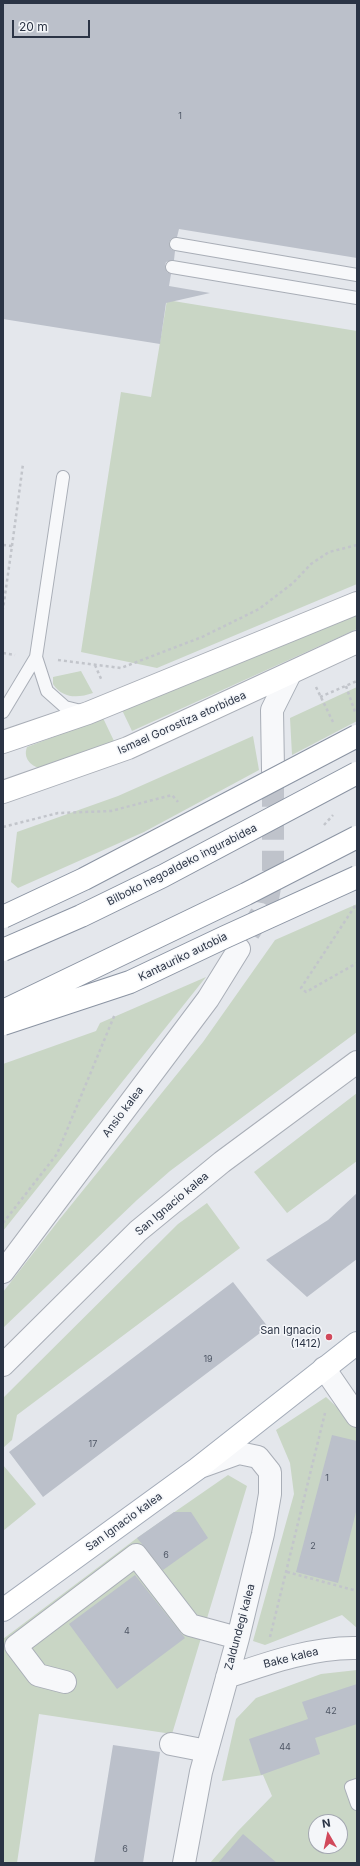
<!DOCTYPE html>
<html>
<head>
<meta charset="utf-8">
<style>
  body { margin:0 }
  #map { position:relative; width:360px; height:1866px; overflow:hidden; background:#e4e7ec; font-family:Inter,sans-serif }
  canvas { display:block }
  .frame { position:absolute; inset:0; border:4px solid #2b3445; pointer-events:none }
  .north { position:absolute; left:308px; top:1814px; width:40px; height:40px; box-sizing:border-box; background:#f4f6f9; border:1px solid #a4a8b1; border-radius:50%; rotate:351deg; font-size:11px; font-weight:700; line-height:16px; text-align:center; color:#2b3445 }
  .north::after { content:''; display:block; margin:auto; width:14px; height:18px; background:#d1495b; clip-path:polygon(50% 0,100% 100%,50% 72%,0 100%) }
  .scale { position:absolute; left:12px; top:20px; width:78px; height:18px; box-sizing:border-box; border:2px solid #2b3445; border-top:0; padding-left:5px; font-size:12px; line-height:14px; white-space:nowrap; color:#2b3445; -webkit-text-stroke:3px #f4f6f9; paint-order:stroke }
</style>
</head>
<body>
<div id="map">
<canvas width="360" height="1866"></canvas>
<div class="frame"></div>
<div class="north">N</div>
<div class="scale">20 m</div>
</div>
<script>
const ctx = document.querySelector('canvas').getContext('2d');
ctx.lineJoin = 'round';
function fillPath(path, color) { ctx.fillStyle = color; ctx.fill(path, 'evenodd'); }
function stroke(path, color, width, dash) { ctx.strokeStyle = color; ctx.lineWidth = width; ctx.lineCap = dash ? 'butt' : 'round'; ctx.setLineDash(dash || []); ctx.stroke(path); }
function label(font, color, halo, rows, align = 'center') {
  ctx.font = font + ' Inter,sans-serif'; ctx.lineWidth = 3; ctx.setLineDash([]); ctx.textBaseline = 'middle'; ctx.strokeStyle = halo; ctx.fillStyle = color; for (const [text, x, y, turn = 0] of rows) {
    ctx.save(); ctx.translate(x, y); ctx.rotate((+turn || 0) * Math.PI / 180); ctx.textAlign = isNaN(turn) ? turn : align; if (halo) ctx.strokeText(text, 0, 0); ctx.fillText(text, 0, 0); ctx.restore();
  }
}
const green = new Path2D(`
  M167,300l190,31v253l-200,84 -76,-16 40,-260 30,5z
  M357,610v19l-225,102 -10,-21z
  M81,671l12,22c-15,5 -30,6 -40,-9v-7z
  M357,687v34l-65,34 -2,-37z
  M103,718l11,23 -68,28c-12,0 -24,-9 -19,-22z
  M253,736l6,34 -115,62 -126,56 -7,-6 6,-50 101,-36z
  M357,904v128l-187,139 -33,29 -134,128v-36l56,-72 144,-178 72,-102z
  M206,977l-203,254v-167l93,-33 4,-8z
  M357,1093v68l-70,52 -33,-41z
  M207,1203l33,45 -223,167 -5,25 -9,8v-50l175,-174z
  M326,1397l31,29v202l-15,-13 -77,30 -12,-4 41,-147 -4,-31 -14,-33z
  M3,1465l33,39 -33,27z
  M228,1475l19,11 -75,248 -133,-20 -22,149h-14v-224l134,-101z
  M357,1670v193h-147l28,-32 34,-35 -9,-21 -41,6 14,-62 20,-21 65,-24zM316,1822h24v24h-24z`);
const building = new Path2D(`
  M3,3h354v255l-178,-29 -2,8 -6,2 -2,4 2,6 4,2 -1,9 -8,2 -1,4 2,6 4,2 -2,12 41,7 -44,10 -6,41 -157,-25z
  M357,1193v66l-50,38 -41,-37 62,-40z
  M233,1282l35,45 -225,170 -34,-45z
  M332,1435l25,6v67l-19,75 -42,-11z
  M174,1512h17l17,26 -45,32 -26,-32z
  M135,1575l50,63 -68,51 -48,-65z
  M357,1684v40l-42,14 5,16 -59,21 -12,-36 59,-20 -6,-17z
  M113,1745l47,7 -17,111h-49z
  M243,1834l34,29h-59z`);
const streetTunnel = new Path2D(`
  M249,933l18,-29 6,-33v-101`);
const path = new Path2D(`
  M3,545l9,1 -9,63
  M12,546l11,-82
  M3,653l12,2
  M58,660l63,8 81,-31 57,-28 34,-26 18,-19 18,-12 28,-7
  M95,665l7,16
  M346,686l9,26
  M316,687l17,35
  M320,697l37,-16
  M324,825l9,-10
  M3,827l55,-14 53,-2 61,-16 6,7
  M355,906l-54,82 5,4 51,-29
  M3,1223l54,-69 58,-140
  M287,1572l70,19
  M270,1637l55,-224`);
const lane = new Path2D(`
  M176,244l181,31
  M172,267l185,31
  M63,477l-27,180 11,34 18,16 20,5
  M3,712l33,-55
  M357,1785l-6,2 6,17`);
const street = new Path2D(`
  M273,770l-1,-60 18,-36
  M3,1272l205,-273 31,-50
  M3,1365l135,-134 84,-69 135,-100
  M324,1368l33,48
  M227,1677c41,-14 86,-30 130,-29
  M65,1682l-27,-7 -22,-29 120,-91 54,70 48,13
  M171,1744l36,7
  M184,1863l17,-91 37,-134 25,-104 7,-40v-22l-12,-15 -19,-4 -36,13`);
const secondary = new Path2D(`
  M3,742l85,-29 269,-110
  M3,792l125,-44 229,-106`);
const primary = new Path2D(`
  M3,1610l194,-141 160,-126`);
const highwayBridge = new Path2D(`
  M3,917l81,-38 273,-143
  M3,950l78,-34 82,-40 194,-103
  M3,1011l243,-117 111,-57
  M3,1024l127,-42 95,-45 132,-60`);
const markers = [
  [329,1337,4,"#d1495b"]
];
const numberNames = [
  ["1",180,116],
  ["19",208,1359],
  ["17",93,1444],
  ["1",327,1478],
  ["2",313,1546],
  ["6",166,1555],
  ["4",127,1631],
  ["42",331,1711],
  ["44",285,1747],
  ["6",125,1849]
];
const streetNames = [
  ["Ismael Gorostiza etorbidea",182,723,-24],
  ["Bilboko hegoaldeko ingurabidea",182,865,-27],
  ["Kantauriko autobia",183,957,-26],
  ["Ansio kalea",123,1112,-53],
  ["San Ignacio kalea",172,1204,-40],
  ["San Ignacio kalea",124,1522,-36],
  ["Zaldundegi kalea",240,1627,-75],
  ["Bake kalea",291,1658,-14]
];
const poiNames = [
  ["San Ignacio",321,1331],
  ["(1412)",321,1344]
];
fillPath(green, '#c9d6c5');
fillPath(building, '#bbc0ca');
stroke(streetTunnel, '#bfc3cb', 22, [22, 11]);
stroke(lane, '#a9aeb7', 14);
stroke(street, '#a9aeb7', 24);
stroke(secondary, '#a9aeb7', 24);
stroke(primary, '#a3abb8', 24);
stroke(path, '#c2c5cb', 2.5, [3, 3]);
stroke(lane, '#f7f8fa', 12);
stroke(street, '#f7f8fa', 22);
stroke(secondary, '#fff', 22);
stroke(primary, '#fff', 22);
stroke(highwayBridge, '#8b94a3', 24, []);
stroke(highwayBridge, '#fff', 22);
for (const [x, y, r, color] of markers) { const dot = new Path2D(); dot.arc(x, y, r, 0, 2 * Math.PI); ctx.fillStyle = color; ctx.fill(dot); stroke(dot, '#f4f6f9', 1.5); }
label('9px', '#4f5766', null, numberNames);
label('11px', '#2b3445', '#f4f6f9', streetNames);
label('11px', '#2b3445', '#f4f6f9', poiNames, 'right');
</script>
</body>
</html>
